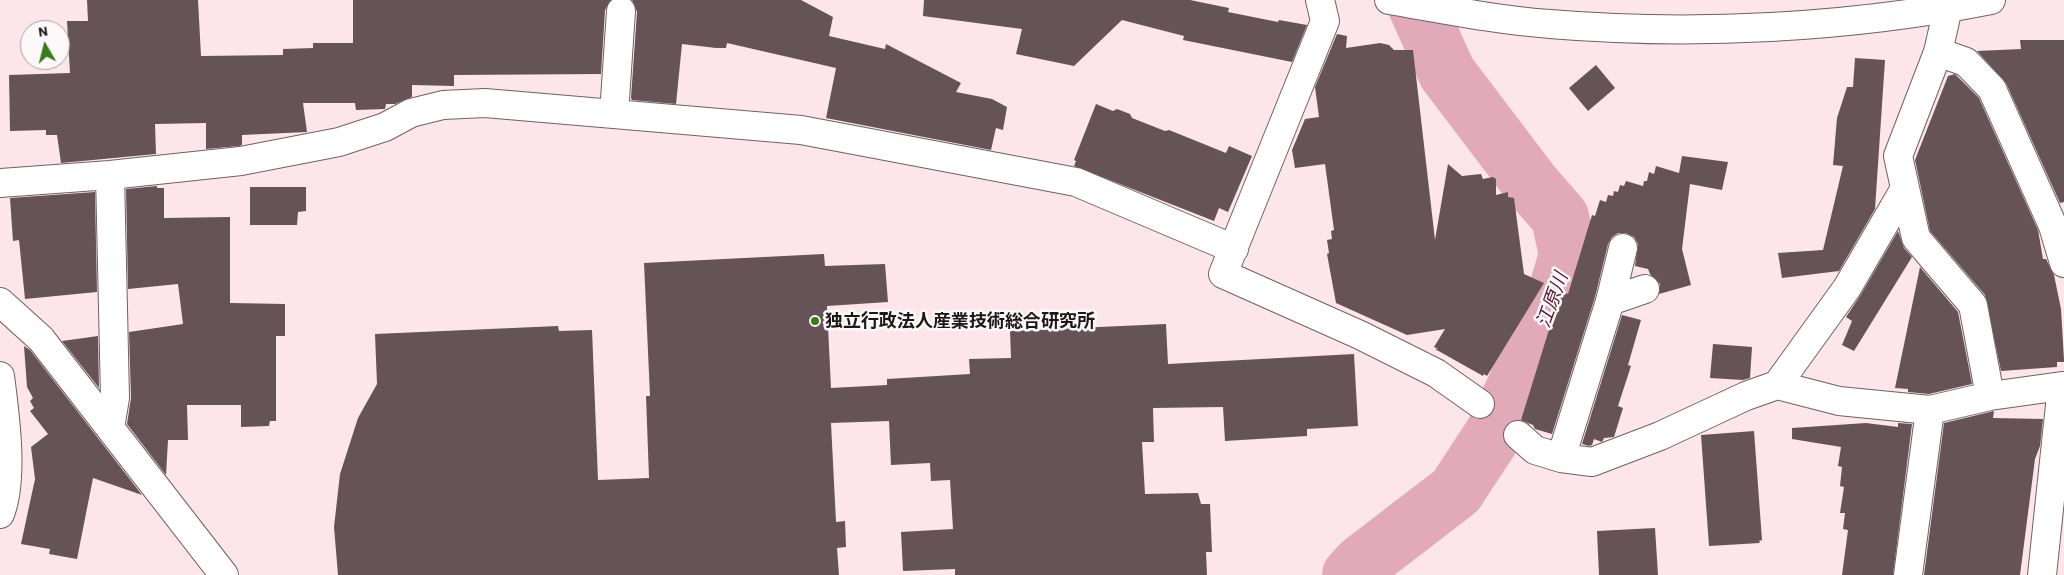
<!DOCTYPE html>
<html>
<head>
<meta charset="utf-8">
<style>
  body { margin:0 }
  #map { position:relative; width:2064px; height:575px; overflow:hidden; background:#fce6eb; font-family:Barlow,sans-serif }
  canvas { display:block }
  .north { position:absolute; left:20px; top:20px; width:50px; height:50px; box-sizing:border-box; background:#fdf8f9; border:1px solid #a49e9f; border-radius:50%; rotate:352deg; font-size:14px; font-weight:700; line-height:20px; text-align:center; color:#1e1618 }
  .north::after { content:''; display:block; margin:auto; width:18px; height:22px; background:#3a7b1a; clip-path:polygon(50% 0,100% 100%,50% 72%,0 100%) }
</style>
</head>
<body>
<div id="map">
<canvas width="2064" height="575"></canvas>
<div class="north">N</div>
</div>
<script>
const ctx = document.querySelector('canvas').getContext('2d');
ctx.lineJoin = 'round';
function stroke(path, color, width, dash) { ctx.strokeStyle = color; ctx.lineWidth = width; ctx.lineCap = dash ? 'butt' : 'round'; ctx.setLineDash(dash || []); ctx.stroke(path); }
function fillPath(path, color) { ctx.fillStyle = color; ctx.fill(path, 'evenodd'); }
function label(font, color, halo, rows, align = 'center') {
  ctx.font = font + ' Barlow,"Noto Sans JP",sans-serif'; ctx.lineWidth = 5; ctx.setLineDash([]); ctx.textBaseline = 'middle'; ctx.strokeStyle = halo; ctx.fillStyle = color; for (const [text, x, y, turn = 0] of rows) {
    ctx.save(); ctx.translate(x, y); ctx.rotate((+turn || 0) * Math.PI / 180); ctx.textAlign = isNaN(turn) ? turn : align; if (halo) ctx.strokeText(text, 0, 0); ctx.fillText(text, 0, 0); ctx.restore();
  }
}
const river = new Path2D(`
  M1351,575l10,-11 95,-73 38,-58 59,-127 15,-51 -8,-38 -28,-32 -85,-112 -33,-73`);
const building = new Path2D(`
  M87,0h111l3,56 82,-1v-6l30,-1v-5h40v-43h258l-6,10 -4,64 -147,1v11l-42,-1v12l-17,7h-9l-1,5 -29,1 -1,-7h-52l4,29 -65,3v10l-3,1 -33,3v-26l-51,1 1,30 -95,9 -4,-28h-11v-5l-36,1 -1,-56 61,-2 -3,-52h21z
  M632,0h169l32,17 -4,19 56,13 1,-5 75,39 -5,9 36,7 15,8 -4,23 -7,-2 -5,22 -165,-32 10,-50 -109,-25 -1,5h-10l-34,-4 -6,60 -44,-4 -1,-2 6,-86z
  M924,0h266l39,8 -1,4 50,10 1,-2 28,5 -15,37 -109,-22 1,-4 -62,-16 -48,46 -58,-12 6,-25 -99,-13z
  M1337,34l10,2 -1,12 34,-5 9,2 5,5h19l22,190 13,-76 14,12 19,-2 2,5 10,-2 3,2v16l12,-3v5l6,1 10,76 20,9 -57,93 -3,-2 -1,2 -48,-27h3l-4,-2 11,-18 -38,6 -71,-32 -9,-49 2,-1 -2,-13 5,-1 -1,-8 3,-1 -9,-66 -30,4 -3,-18 13,-31 14,-2 -4,-30z
  M2020,40h44v162l-4,1 -54,-120 -29,-32 44,-2z
  M1855,58l30,2 -10,149 -36,62 -57,7 -4,-25 45,-3 20,-84 -10,-1 4,-47 10,-31h6z
  M1596,65l19,23 -27,23 -19,-23z
  M1955,74l24,24 59,132 5,29h3l8,16 7,34 3,51v2h-7v5l-56,4 -16,-76 -55,-64 -15,-71 33,-84z
  M1096,104l17,7 4,-2 13,5 2,4 33,13 4,-1 57,23 3,-7 23,10 -24,56 -9,-4 -5,13 -140,-55 2,-5 -2,-1z
  M1682,156l46,6 -6,28 -32,-6 -8,65 9,36 -32,9 1,-10 -10,-10 -2,-5 -13,-3 3,-22 -4,-7 -8,-4h-8l-6,4 -4,7 -13,53 -43,137 -17,-5 -2,-4 -12,-5 40,-129 7,3 24,-79 3,1 5,-16 6,2 2,-7 5,1 1,-5 4,1 2,-7 4,1 2,-5 17,5 1,-5h3l2,-9 5,2 2,-8 23,7z
  M157,186v2h7v30l66,-1v86l55,1v32h-9v85h-6l-1,5 -28,1v-22h-54l1,35h-20l-2,35 -39,-51 4,-26 -2,-66 54,-8 -5,-40 -50,5 -2,-100z
  M250,187h56v24l-8,1 -1,13h-47z
  M95,192l2,100 -72,7 -6,-59 -6,1 -3,-43z
  M1898,231l6,17 8,9 -58,94 -12,-6 10,-24 -6,-4 14,-21z
  M824,254l1,12 60,-2 3,38 -61,4 4,82 56,-3v-6l83,-5 -1,-15 42,-1 -1,-27 156,-7 2,40 186,-10 4,72 -51,3v7l-82,5 -2,-34 -70,1 1,34h-12l3,52 53,-1 3,11h9l2,48h-6l1,23h-252v-6l-52,2 -2,-39 52,-3 -3,-49 -19,1 -1,-18 -39,2 -2,-44 -58,2 5,99 9,-1 1,26 -9,1 2,27h-501l-4,-48 6,-53 18,-56 19,-34 -2,-50 183,-8 1,5 33,-1 6,150 51,-2 -3,-82h4l-6,-133z
  M1920,267l38,45 14,72 -43,10 -21,-2v-3l-13,-1z
  M1622,315l19,5 -13,45 3,1 -13,40 5,2 -9,29 -10,1 -2,4 -8,-3 -2,6 -3,1 -7,-2z
  M98,336l1,52 -37,-47z
  M1713,344l39,3 -2,31 -7,2 -33,-2z
  M24,346l6,4 112,145 -49,-17 -16,81 -28,-5 1,-5 -29,-5 14,-65 -4,-32 17,-13 -18,-23 4,-3 -4,-7 3,-3 -6,-11z
  M1994,411l-1,7 50,1 -3,27 -5,13 -15,116h-96l20,-152z
  M1866,423l32,4v-4l14,1 -19,151h-51l6,-45 -5,-1 2,-16h-5l4,-26 -4,-1 2,-19 -4,-1 3,-19 -49,-8v-11z
  M1754,431l8,109 -3,1 1,2 -51,3 -8,-111z
  M1655,528l3,47h-59l-2,-44z`);
const street = new Path2D(`
  M1320,0l5,21 -102,253 137,61 76,38 44,31
  M1948,8l-10,44 -40,104 18,82 57,67 17,91
  M1938,52l28,10 26,27 61,137 11,37
  M614,114l7,-103
  M0,183l110,-8 131,-14 98,-19 46,-15 26,-14 32,-8 42,-2 316,27 275,52 158,67
  M1623,248l-13,53 -49,157 31,4 68,-26 86,-40 31,-11 62,16 91,9 60,-14 72,-10 -20,189
  M1610,301l35,-12
  M0,302l41,37 183,236
  M1777,385l70,-97 57,-98
  M110,428l5,-30 -5,-223
  M1518,435l17,15 26,8
  M1908,575l22,-165`);
const secondary = new Path2D(`
  M1389,0c53,9 107,20 161,24 143,12 299,4 441,-24
  M0,376c5,39 14,102 0,138`);
const markers = [
  [815,321,5,"#3a7b1a"]
];
const poiNames = [
  ["独立行政法人産業技術総合研究所",825,321]
];
const waterNames = [
  ["江原川",1552,300,-70]
];
stroke(river, '#e2aab8', 58);
fillPath(building, '#655357');
stroke(street, '#725f64', 30);
stroke(secondary, '#725f64', 30);
stroke(street, '#fff', 28);
stroke(secondary, '#fff', 28);
for (const [x, y, r, color] of markers) { const dot = new Path2D(); dot.arc(x, y, r, 0, 2 * Math.PI); ctx.fillStyle = color; ctx.fill(dot); stroke(dot, '#fdf8f9', 2); }
label('bold 18px', '#1e1618', '#fdf8f9', poiNames, 'left');
label('italic 19px', '#591830', '#fdf8f9', waterNames);
</script>
</body>
</html>
